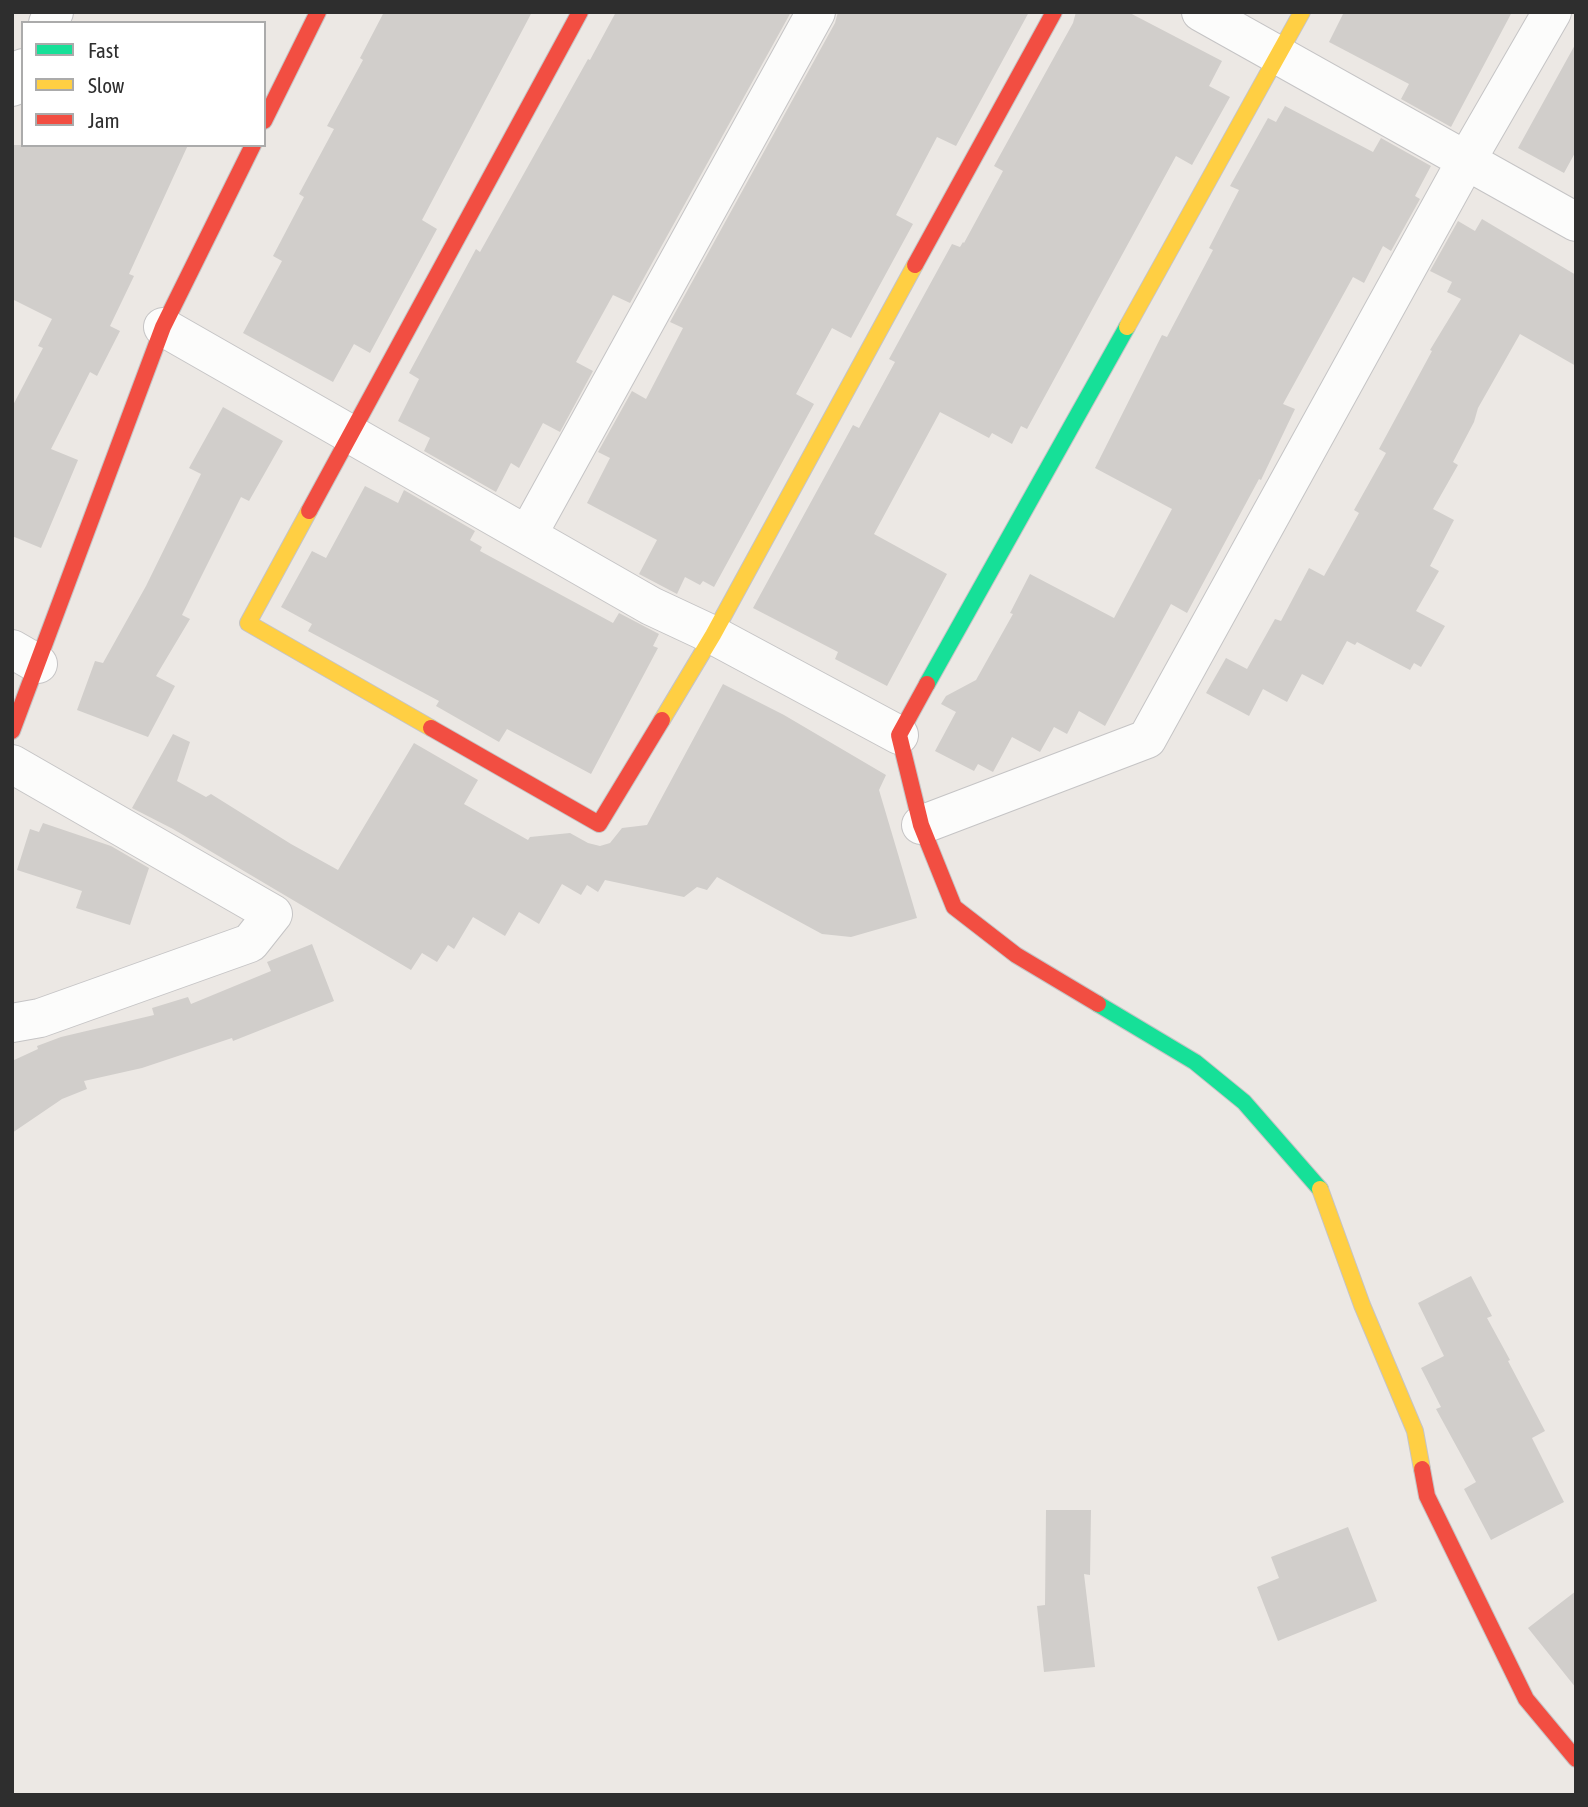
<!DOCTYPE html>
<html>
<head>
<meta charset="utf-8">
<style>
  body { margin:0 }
  #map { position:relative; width:1588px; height:1807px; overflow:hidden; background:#ece8e4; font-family:"Asap Condensed",sans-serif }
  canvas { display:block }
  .frame { position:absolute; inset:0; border:14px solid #2e2e2e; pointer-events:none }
  .legend { position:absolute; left:21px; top:21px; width:245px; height:126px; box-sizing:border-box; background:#fff; border:2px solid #ababab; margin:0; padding:9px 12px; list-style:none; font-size:21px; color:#2e2e2e }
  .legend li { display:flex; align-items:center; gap:14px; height:35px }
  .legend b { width:35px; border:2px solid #ababab }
</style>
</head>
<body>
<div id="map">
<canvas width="1588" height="1807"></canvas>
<div class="frame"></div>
<ul class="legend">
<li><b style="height:9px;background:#16e098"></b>Fast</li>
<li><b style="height:9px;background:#ffcf43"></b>Slow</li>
<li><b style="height:9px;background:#f24e42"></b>Jam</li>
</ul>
</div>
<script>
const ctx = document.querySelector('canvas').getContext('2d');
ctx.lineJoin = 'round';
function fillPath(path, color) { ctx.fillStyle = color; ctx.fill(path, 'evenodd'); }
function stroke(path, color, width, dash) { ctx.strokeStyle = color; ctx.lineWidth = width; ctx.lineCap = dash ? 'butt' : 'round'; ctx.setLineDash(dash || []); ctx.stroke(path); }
const building = new Path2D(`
  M384,12h148l-110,208 15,9 -67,124 -16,-9 -21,38 -90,-49 39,-72 -9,-5 31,-59 -5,-3 35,-65 -7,-3 36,-66 -3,-2z
  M616,12h175l-161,291 -17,-8 -37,67 17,9 -33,61 -17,-9 -24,45 -8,-5 -15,29 -72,-41 6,-13 -32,-17 21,-42 -10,-6 67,-124 4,3 108,-193 2,1z
  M838,12h191l-73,134 -19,-9 -41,78 17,9 -62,114 -19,-10 -36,66 18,10 -100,183 -11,-6 -3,4 -15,-8 -8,17 -38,-20 18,-34 -70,-37 23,-45 -12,-6 34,-61 14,8 37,-71 -13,-6 165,-299z
  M1076,12h52l94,49 -13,25 21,11 -38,68 -16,-9 -149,273 -6,-3 -9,18 -20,-11 -3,5 -49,-26 -66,122 73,40 -60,112 -52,-27 3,-7 -85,-44 100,-183 6,3 36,-66 -6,-3 63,-115 8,3 3,-5 1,1 39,-72 -9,-5 79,-143z
  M1344,12h168l-61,115 -50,-28 8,-15 -80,-42z
  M1576,43v108l-12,22 -46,-25z
  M1285,106l88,46 8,-14 50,28 -16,30 5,3 -29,52 -8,-5 -19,37 -11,-6 -70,127 12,5 -34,71 -2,-1 -72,134 -16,-9 -66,122 -26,-15 -12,23 -13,-7 -14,25 -28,-15 -19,35 -15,-8 -4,7 -39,-20 21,-39 -15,-8 5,-8 30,-16 37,-66 -3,-1 20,-39 84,44 58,-109 -77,-41 67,-133 5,2 46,-87 -4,-2 30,-58 -9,-4 38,-68 8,4z
  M12,145h176l-59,129 5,2 -24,50 10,5 -23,45 -7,-4 -39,77 27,11 -37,88 -29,-12v-129l31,-59 -5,-2 14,-27 -40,-20z
  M1482,219l94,56v91l-56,-32 -42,74 -4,14 -21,40 5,3 -25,44 21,11 -24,46 9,5 -23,40 29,15 -24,41 -7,-4 -4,7 -53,-28 -2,3 -8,-4 -24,44 -21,-11 -15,28 -24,-13 -14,27 -43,-23 20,-35 21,11 28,-50 6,2 28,-53 15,8 35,-63 -5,-3 32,-57 -7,-4 53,-98 -2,-1 31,-51 -14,-7 5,-10 -22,-11 28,-50 17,10z
  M223,407l60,34 -34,60 -8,-4 -59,118 8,4 -34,57 19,10 -27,51 -71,-27 18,-49 8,2 43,-77 55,-112 -12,-6z
  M365,486l33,17 6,-13 71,41 -5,9 12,7 -2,4 133,72 6,-10 40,21 -6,12 5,2 -67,126 -84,-45 -8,13 -63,-36 3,-5 -131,-70 4,-7 -31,-17 31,-56 14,7z
  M723,684l61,31 102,60 -7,15 38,128 -66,19 -29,-3 -105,-57 -10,13 -10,-3 -13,10 -79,-17 -7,12 -11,-7 -6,10 -19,-11 -23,40 -20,-12 -14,24 -32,-19 -19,32 -6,-4 -11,17 -15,-9 -11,17 -238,-141 -41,-21 41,-74 17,8 -13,39 29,16 5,-3 80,50 47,26 76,-127 64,37 -14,24 64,36 2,-3 40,-4 18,10 12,3 10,-3 12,-15 25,-3z
  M43,823l68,23 38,22 -19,57 -54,-17 6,-17 -65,-21 13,-41 9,3z
  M312,944l22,57 -101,40 -1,-3 -90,30 -58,13 3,8 -25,10 -50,34v-72l26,-12 -1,-3 24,-9 93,-22 -2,-7 36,-11 3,7 80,-33 -4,-9z
  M1471,1276l21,40 -5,2 23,42 -2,1 37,70 -13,7 32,64 -73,38 -27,-51 12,-7 -40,-73 5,-2 -20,-39 23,-12 -26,-53z
  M1046,1510h45l-1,65 -6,-1 11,93 -51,5 -7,-66 8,-1z
  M1348,1527l29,74 -99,40 -21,-54 22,-9 -8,-21z
  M1576,1591v97l-48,-60z`);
const street = new Path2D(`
  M1201,12l375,210
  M48,23l6,-11
  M12,87l11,-19
  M163,327l488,279 62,29 186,100
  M528,534l288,-522
  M12,649l26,15
  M12,764l261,150 -23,29 -210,75 -28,5
  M921,825l226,-86 319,-578 86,-149`);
const fast = new Path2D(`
  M927,684l200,-357
  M1098,1004l97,58 49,40 76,87`);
const slow = new Path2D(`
  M1127,327l175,-315
  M309,511l-61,112 183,105
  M662,720l51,-85 202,-370
  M1320,1189l42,116 53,126 7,38`);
const jam = new Path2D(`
  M264,121l54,-109
  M915,265l139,-253
  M309,511l271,-499
  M927,684l-28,51 22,90 33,82 62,48 82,49
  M431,728l168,96 63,-104
  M12,731l151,-404 90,-182
  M1422,1469l5,27 99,203 50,60`);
fillPath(building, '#d1cecb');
stroke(street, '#c5c4c5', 40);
stroke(fast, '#c5c4c5', 18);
stroke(slow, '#c5c4c5', 18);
stroke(jam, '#c5c4c5', 18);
stroke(street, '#fcfcfb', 38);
stroke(fast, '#16e098', 16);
stroke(slow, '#ffcf43', 16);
stroke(jam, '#f24e42', 16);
</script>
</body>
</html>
